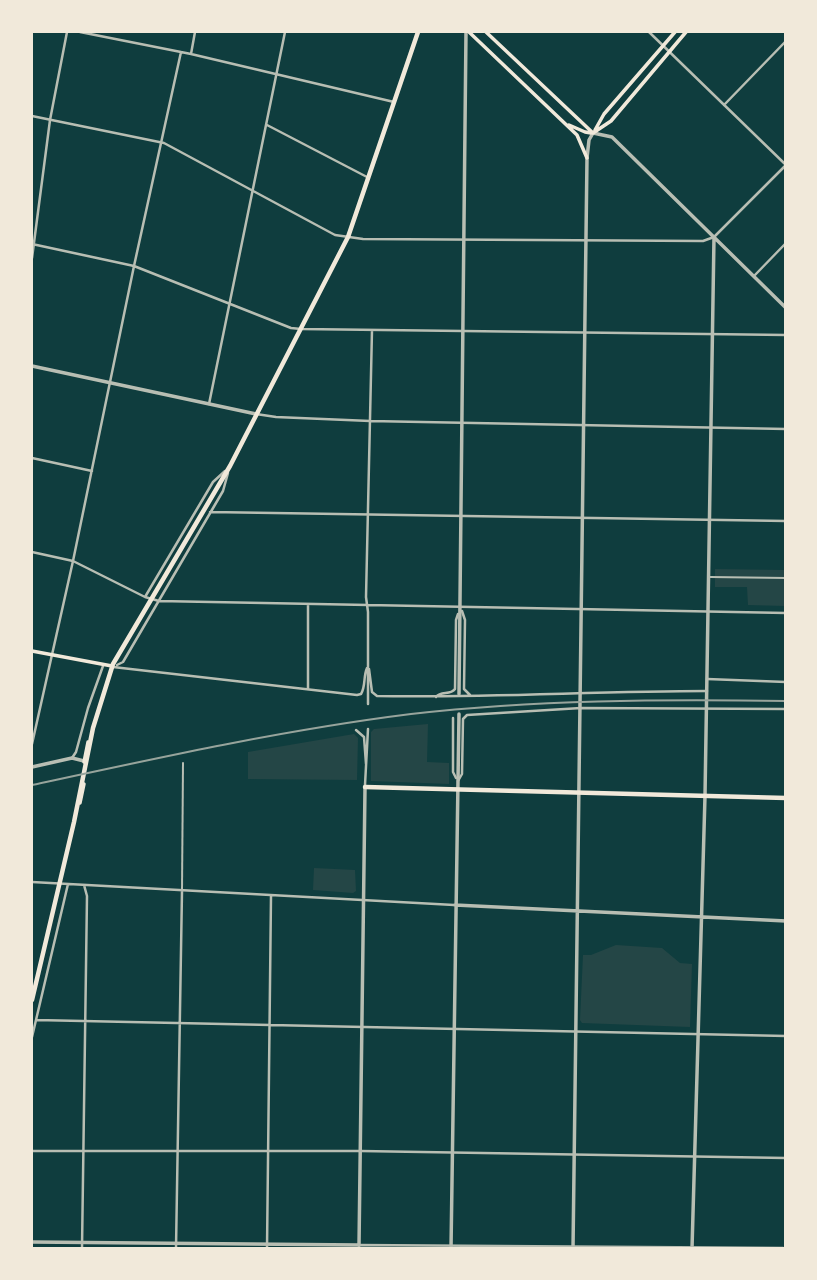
<!DOCTYPE html>
<html>
<head>
<meta charset="utf-8">
<style>
  body { margin:0 }
  #map { position:relative; width:817px; height:1280px; overflow:hidden; background:#0f3d3e; font-family:Jost,sans-serif }
  canvas { display:block }
  .frame { position:absolute; inset:0; border:33px solid #f1e9da; pointer-events:none }
</style>
</head>
<body>
<div id="map">
<canvas width="817" height="1280"></canvas>
<div class="frame"></div>
</div>
<script>
const ctx = document.querySelector('canvas').getContext('2d');
ctx.lineJoin = 'round';
function fillPath(path, color) { ctx.fillStyle = color; ctx.fill(path, 'evenodd'); }
function stroke(path, color, width, dash) { ctx.strokeStyle = color; ctx.lineWidth = width; ctx.lineCap = dash ? 'butt' : 'round'; ctx.setLineDash(dash || []); ctx.stroke(path); }
const green = new Path2D(`
  M715,569l70,1v36l-37,-1 -1,-18h-32z
  M428,724l-1,38 22,1v21l-78,-3v-49l3,-3z
  M354,734l4,4 -1,42 -109,-1v-27z
  M314,868l41,2 1,21 -3,2 -40,-3z
  M616,945l46,3 18,15 12,1 -2,63 -108,-4 -2,-3 3,-65h8z`);
const service = new Path2D(`
  M182,890l1,-127`);
const pedestrian = new Path2D(`
  M710,577l76,1`);
const minor = new Path2D(`
  M80,32l111,22 203,48
  M649,32l137,133
  M191,54l4,-22
  M724,105l62,-64
  M32,116l132,27 171,92 28,4 340,2 11,-4 72,-72
  M267,125l100,52
  M32,244l102,22 157,62 10,1 485,6
  M32,258l18,-138 17,-88
  M754,276l32,-33
  M209,404l76,-372
  M256,414l20,3 94,4 416,8
  M32,458l60,13
  M210,512l576,9
  M32,552l41,9 72,36 14,4 627,12
  M145,597l68,-115 12,-11
  M462,611l3,9 -1,69 6,6
  M117,665l6,-3 100,-171 5,-18
  M113,667l244,28 4,-1c5,-8 2,-17 6,-26
  M369,669l3,23 5,4c110,2 220,-5 330,-5
  M707,679l79,3
  M308,688v-84
  M436,697c5,-7 14,-1 19,-8l1,-69 2,-6
  M368,704v-92l-2,-15 6,-267
  M453,718v54l3,6
  M356,730l8,7 2,27
  M32,744l41,-183 61,-295 47,-214
  M72,758l4,-6 12,-44 15,-42
  M458,781l4,-7 1,-55 4,-4 114,-7 205,1
  M365,785l3,-56
  M32,882l422,23
  M36,1020l750,16
  M32,1037l36,-153
  M32,1151h329l425,7
  M82,1248l5,-352 -3,-11
  M176,1248l6,-357
  M267,1248l4,-352
  M359,1248v-3l424,3`);
const tertiary = new Path2D(`
  M32,366l224,48
  M459,694l7,-662
  M32,767l40,-9 12,3
  M455,905l331,16
  M32,1242l327,3 6,-457
  M451,1248l8,-534
  M573,1248l14,-1090 2,-18 4,-7 19,4 174,171
  M692,1248l13,-452 9,-559`);
const secondary = new Path2D(`
  M469,32l108,103 10,23
  M486,32l107,101
  M569,125l16,7 6,1
  M595,130l9,-16 71,-82
  M593,133l18,-12 75,-89
  M32,651l80,15
  M84,762l4,-20
  M80,803l4,-19`);
const primary = new Path2D(`
  M365,787l421,11
  M32,1000l42,-178 19,-94 20,-64 117,-198 118,-229 70,-205`);
const rail = new Path2D(`
  M32,785c125,-27 251,-55 379,-71 124,-14 249,-15 375,-13`);
fillPath(green, '#244646');
stroke(service, '#b8beb3', 2);
stroke(pedestrian, '#b8beb3', 2);
stroke(minor, '#b8beb3', 2.5);
stroke(tertiary, '#b8beb3', 3.5);
stroke(secondary, '#f1e9da', 3.5);
stroke(primary, '#f1e9da', 4.5);
stroke(rail, '#97a49c', 2);
</script>
</body>
</html>
